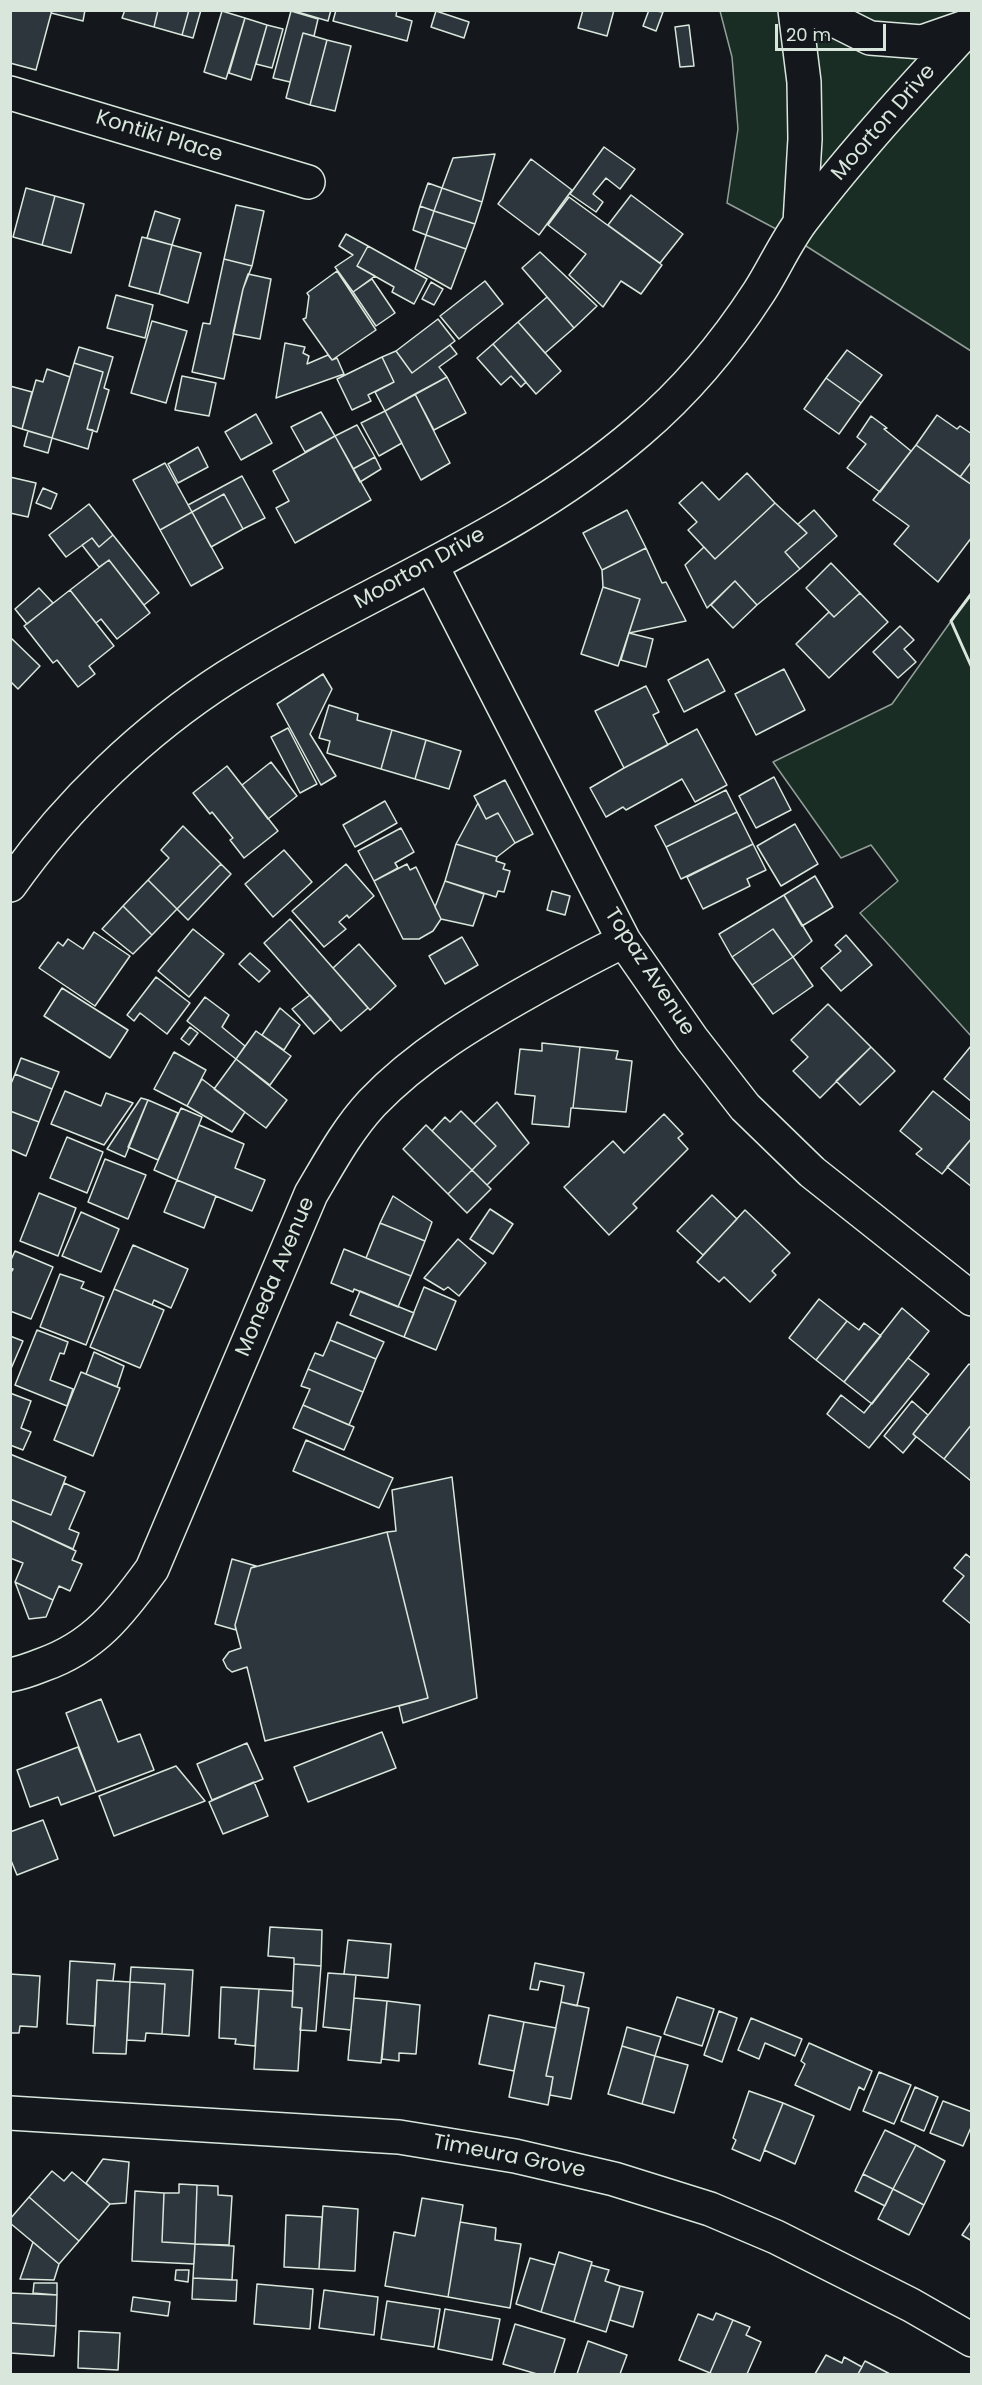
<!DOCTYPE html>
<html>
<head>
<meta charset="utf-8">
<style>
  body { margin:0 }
  #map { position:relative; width:982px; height:2385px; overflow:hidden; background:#14181c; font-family:Poppins,sans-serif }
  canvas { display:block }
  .frame { position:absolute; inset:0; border:12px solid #d8e6dc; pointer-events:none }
  .scale { position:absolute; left:775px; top:24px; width:111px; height:27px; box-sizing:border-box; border:3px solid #d8e6dc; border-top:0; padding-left:8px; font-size:18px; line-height:21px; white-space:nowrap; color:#d8e6dc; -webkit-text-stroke:4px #14181c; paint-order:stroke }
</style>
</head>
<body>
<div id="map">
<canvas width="982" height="2385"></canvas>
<div class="frame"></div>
<div class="scale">20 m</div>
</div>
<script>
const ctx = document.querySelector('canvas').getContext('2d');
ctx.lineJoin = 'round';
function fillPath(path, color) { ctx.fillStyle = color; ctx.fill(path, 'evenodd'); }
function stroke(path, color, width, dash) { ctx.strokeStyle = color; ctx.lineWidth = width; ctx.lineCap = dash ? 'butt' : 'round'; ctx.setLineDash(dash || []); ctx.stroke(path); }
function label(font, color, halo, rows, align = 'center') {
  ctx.font = font + ' Poppins,sans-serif'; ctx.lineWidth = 4.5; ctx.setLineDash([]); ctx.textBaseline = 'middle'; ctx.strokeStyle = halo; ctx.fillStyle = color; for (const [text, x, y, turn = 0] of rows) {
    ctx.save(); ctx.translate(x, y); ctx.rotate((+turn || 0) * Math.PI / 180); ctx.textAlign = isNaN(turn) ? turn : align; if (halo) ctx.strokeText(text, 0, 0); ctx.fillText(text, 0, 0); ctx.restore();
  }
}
const green = new Path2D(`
  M720,11h251v340l-176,-112 -68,-36 11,-74 -6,-72z
  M971,593v443l-111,-123 38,-32 -27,-36 -30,13 -68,-96 119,-58z`);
const building = new Path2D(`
  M11,10h41l-16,60 -26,-7z
  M52,10h33l-2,11 -32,-8z
  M125,10h33l-4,17 -32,-9z
  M158,10h31l-7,25 -28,-8z
  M189,10h12l-8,28 -11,-3z
  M291,10h40l-3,11z
  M336,10h61l-1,6 16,5 -5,20 -74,-20z
  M583,10h31l-7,26 -29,-8z
  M649,10l14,2 -7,19 -13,-5z
  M222,11l23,7 -19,61 -22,-7z
  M291,11l27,8 -4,17 -11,-3 -13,49 -17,-4z
  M436,11l33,11 -5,16 -33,-11z
  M245,18l22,7 -16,55 -22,-7z
  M267,25l16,4 -11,39 -16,-4z
  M689,25l5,41 -14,1 -5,-40z
  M303,33l24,7 -17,65 -24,-7z
  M327,40l24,6 -16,65 -25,-6z
  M604,147l31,22 -15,20 -14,-11 -13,16 10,8 -7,10 -26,-18z
  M495,154l-13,48 -40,-14 11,-30z
  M531,159l41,31 -33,45 -41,-31z
  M428,183l14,5 -8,23 -14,-5z
  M26,188l29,8 -13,49 -29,-8z
  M442,188l40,14 -7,22 -41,-13z
  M631,195l52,39 -23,29 -52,-38z
  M55,196l29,8 -13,49 -29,-8z
  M569,197l93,68 -21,29 -20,-13 -18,26 -34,-32 17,-21 -38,-29z
  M236,205l28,6 -12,55 -28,-7z
  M420,206l14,5 -8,24 -13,-5z
  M155,211l25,8 -8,26 -25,-7z
  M434,211l41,13 -9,25 -40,-14z
  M346,234l22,12 -11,20 18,10 -22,16 -18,-25 18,-12 -14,-9z
  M426,235l40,14 -15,40 -36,-20z
  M142,237l30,8 -13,49 -30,-8z
  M172,245l29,8 -13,50 -29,-9z
  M368,246l59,33 -13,25 -22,-12 2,-5 -37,-21z
  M540,252l57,54 -23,22 -52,-60z
  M224,259l28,7 -9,23 -19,90 -32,-7 11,-49 7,1z
  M337,271l39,59 -44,30 -29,-41 3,-1 3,-22 -2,-3z
  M248,274l23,5 -11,60 -27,-5 10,-45z
  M372,279l23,34 -19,13 -23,-34z
  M485,281l18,23 -44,35 -19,-23z
  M431,282l12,7 -9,16 -12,-6z
  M116,295l37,10 -8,33 -38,-10z
  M547,297l27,31 -29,25 -27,-31z
  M438,319l17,22 -43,32 -16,-22z
  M152,321l35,10 -21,72 -35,-10z
  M518,322l43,49 -25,23 -43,-50z
  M285,343l20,4 -2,6 6,3 -2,8 21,-9 4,5 5,-2 7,16 -68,24z
  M493,344l33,38 -5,5 -10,-11 -10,9 -24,-27z
  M450,345l7,9 -18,13 8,10 -62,34 -10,-19 19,-10 -12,-25 14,-6 16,22z
  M79,347l34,10 -9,31 5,2 -12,42 -10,-3 16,-57 -29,-9z
  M847,350l35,25 -21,28 -35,-25z
  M382,357l12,25 -26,13 3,6 -19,9 -15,-31z
  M74,363l29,9 -16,57 6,1 -5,19 -36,-11z
  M47,369l23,8 -18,61 -30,-9 14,-49 7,2z
  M182,376l34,7 -7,33 -34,-6z
  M447,377l19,36 -32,17 -19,-36z
  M826,378l35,25 -22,31 -35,-25z
  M10,386l22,6 -10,37 -12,-4z
  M415,394l35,69 -29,17 -36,-69z
  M385,411l17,32 -23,13 -18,-33z
  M321,412l14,24 -30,16 -14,-25z
  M256,414l16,29 -31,17 -16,-28z
  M937,415l20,14 3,-3 12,8v27l-12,16 -44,-32z
  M871,416l16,12 -3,1 27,22 -31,41 -33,-24 19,-24 -9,-7z
  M357,425l18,32 -22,12 -18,-33z
  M28,431l24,7 -4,15 -24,-7z
  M335,436l36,64 -76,43 -19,-35 13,-7 -16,-30z
  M916,445l56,40v52l-34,45 -44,-38 15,-18 -36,-26z
  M198,447l10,20 -30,16 -10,-19z
  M375,457l6,12 -21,13 -7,-13z
  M972,461v24l-12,-8z
  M165,463l27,49 -32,18 -27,-50z
  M747,473l28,30 -60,56 -27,-29 9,-8 -18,-19 23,-21 17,18z
  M242,476l23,42 -22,11 -19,-35 -32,18 -4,-7z
  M10,477l26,6 -8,34 -18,-4z
  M43,488l14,6 -6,15 -15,-6z
  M224,494l19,35 -32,18 -19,-35z
  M775,503l32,30 -22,19 15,17 -43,36 -22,-24 -28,27 -22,-43 19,-18 11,12z
  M89,504l24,31 -14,12 -7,-9 -26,19 -17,-22z
  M627,510l19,38 -44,22 -19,-37z
  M814,510l23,26 -37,33 -15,-17 22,-19 -9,-9z
  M192,512l31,56 -32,18 -31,-56z
  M113,535l46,58 -15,12 -35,-45 -10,7 -17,-22 10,-7 7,9z
  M646,548l16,35 4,-1 20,39 -57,12 11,-34 -37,-12 -1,-17z
  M109,560l41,53 -33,26 -16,-20 -5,4 -26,-33z
  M831,563l29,30 -26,24 -28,-29z
  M735,581l22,24 -24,23 -22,-23z
  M603,587l37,12 -22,67 -37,-12z
  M39,588l14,15 -26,21 -12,-15z
  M70,590l44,56 -25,20 6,8 -17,13 -21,-27 -4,3 -29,-37z
  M860,593l28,29 -59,56 -33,-34 33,-32 5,5z
  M900,626l14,14 -10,9 12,13 -18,16 -25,-26z
  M629,633l24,6 -7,28 -25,-7z
  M10,637l30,29 -22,23 -8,-8z
  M708,659l17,32 -41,21 -16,-32z
  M784,669l21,41 -49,25 -21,-41z
  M323,674l9,15 -22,45 26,42 -15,9 -44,-81z
  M646,686l13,26 -6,3 15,30 -44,23 -29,-57z
  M329,705l29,9 -1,6 35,10 -11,39 -54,-16 3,-12 -11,-3z
  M288,728l29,56 -17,9 -29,-56z
  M697,729l30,56 -32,17 -13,-23 -56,31 -3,-3 -17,10 -16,-29 34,-20z
  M392,730l34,10 -11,39 -34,-10z
  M426,740l35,11 -12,38 -34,-10z
  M271,762l26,34 -29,23 -26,-34z
  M227,766l51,65 -34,27 -14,-18 3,-2 -21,-26 -2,2 -17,-21z
  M774,777l17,33 -35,18 -17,-32z
  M505,780l28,54 -18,9 -17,-30 -12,6 -12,-23z
  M726,790l11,22 -71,35 -11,-21z
  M385,801l12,22 -42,24 -12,-22z
  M478,803l8,16 12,-6 17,30 -18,14 -41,-13z
  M737,812l16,32 -72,35 -15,-32z
  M795,824l23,40 -37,22 -24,-40z
  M183,826l38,38 -44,45 -29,-29 21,-22 -8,-8z
  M401,828l13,24 -19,11 3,5 -24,13 -16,-30z
  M456,844l41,13 -1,4 9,3 -2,5 7,2 -6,21 -6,-1 -2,6 -51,-16z
  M753,844l13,26 -19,9 3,7 -47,23 -16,-32z
  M284,850l28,32 -39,35 -28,-33z
  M221,864l10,10 -43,46 -11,-11z
  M346,864l28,32 -25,22 -2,-3 -8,7 7,7 -22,18 -32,-36z
  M407,864l3,6 6,-3 25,52 -8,12 -14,8h-16l-29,-58z
  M815,876l18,31 -31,19 -18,-31z
  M148,880l29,29 -25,26 -29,-29z
  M445,881l39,13 -11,32 -32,-7 -6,-12z
  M552,891l18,5 -5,19 -18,-5z
  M784,895l28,46 -19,16 -20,-28 -41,28 -13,-23z
  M123,906l29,29 -19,19 -31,-25z
  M290,919l78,89 -27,23 -77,-88z
  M193,929l31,25 -35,43 -31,-26z
  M773,929l20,28 -41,28 -20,-28z
  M94,932l36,24 -35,50 -56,-38 19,-26 5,4 5,-7 15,10z
  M846,935l26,30 -31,26 -20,-23 20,-17 -6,-6z
  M462,937l16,28 -33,19 -16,-28z
  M359,944l37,42 -26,24 -37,-42z
  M250,953l20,18 -11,11 -20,-18z
  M793,957l20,29 -40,28 -21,-29z
  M156,977l34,26 -23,31 -27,-21 -6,8 -7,-6z
  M62,988l66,42 -18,28 -66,-42z
  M310,995l21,24 -17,15 -22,-25z
  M205,997l24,18 -7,12 23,19 -9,13 -49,-38z
  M828,1004l43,43 -51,51 -27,-27 15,-14 -17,-17z
  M280,1008l20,17 -16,25 -22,-15z
  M190,1027l8,6 -9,12 -8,-6z
  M256,1031l35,25 -21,29 -34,-26z
  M542,1043l38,4 -7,61h-2l-2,19 -37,-3 3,-28 -20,-2 5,-45 22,2z
  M971,1046h1v56l-28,-23z
  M580,1047l38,4 -2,8 16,2 -6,51 -53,-4z
  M871,1047l24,24 -35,34 -24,-24z
  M174,1052l32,18 -19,36 -33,-17z
  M21,1058l38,14 -7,17 -37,-15z
  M236,1059l51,41 -21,28 -52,-39z
  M15,1074l37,15 -13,33 -29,-11v-25z
  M202,1079l43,33 -13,20 -45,-26z
  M65,1091l36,15 5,-13 27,10 -29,42 -53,-21z
  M933,1091l39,31v16l-30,36 -26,-20 6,-5 -22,-18z
  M141,1098l7,2 -23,57 -18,-8z
  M148,1100l30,13 -20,47 -30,-13z
  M497,1102l32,41 -42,42 -15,-15 24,-24 -22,-22z
  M181,1108l21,9 -25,63 -23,-10z
  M10,1111l29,11 -13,34 -16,-7z
  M461,1111l35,35 -24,24 -40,-39 13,-14 5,5z
  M664,1114l19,20 -5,4 10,11 -55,55 4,4 -28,27 -45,-48 49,-46 11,12z
  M199,1125l45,19 -9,24 30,12 -13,31 -75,-31z
  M426,1125l46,45 -24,24 -45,-45z
  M67,1137l36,15 -16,41 -37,-15z
  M972,1138v49l-25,-20z
  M105,1159l41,16 -18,44 -40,-17z
  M472,1170l19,19 -24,24 -19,-19z
  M177,1180l39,16 -12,32 -40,-16z
  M39,1193l37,15 -18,48 -38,-15z
  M712,1195l25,24 -34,36 -26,-24z
  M393,1196l39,26 -7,19 -45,-18z
  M490,1209l23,15 -20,30 -23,-15z
  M745,1210l45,43 -18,18 4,4 -26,27 -26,-25 -5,5 -22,-20z
  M81,1212l38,17 -18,43 -39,-16z
  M380,1223l45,18 -14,35 -45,-18z
  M458,1239l28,24 -27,33 -11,-9 -4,3 -20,-12z
  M133,1245l55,24 -17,39 -17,-8 -2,5 -38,-16z
  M344,1249l67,27 -13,31 -44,-18 -1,3 -22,-9z
  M15,1251l38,16 -22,52 -21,-8v-37l3,-5 -3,-1v-6z
  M60,1274l24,8 -3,6 23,9 -18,48 -46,-18z
  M424,1287l32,14 -20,49 -32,-13z
  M114,1289l50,21 -24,58 -50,-21z
  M360,1291l54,22 -10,24 -54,-22z
  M819,1299l28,22 -31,39 -27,-22z
  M902,1308l27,23 -57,73 -28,-22z
  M847,1321l12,9 5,-7 17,13 -37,46 -28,-22z
  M337,1322l47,20 -8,17 -46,-19z
  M37,1330l31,12 -4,12 -4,-1 -10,27 23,9 -6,17 -52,-21z
  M10,1336l13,5 -13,30z
  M330,1340l46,19 -13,33 -55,-23 7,-16 8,3z
  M94,1352l30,14 -7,21 -31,-13z
  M908,1358l21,16 -60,74 -42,-34 14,-19 23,18z
  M969,1364l3,2v58l-28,35 -31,-25z
  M308,1369l55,23 -14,33 -46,-20 7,-16 -9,-3z
  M81,1372l39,16 -27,68 -39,-16z
  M10,1393l21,8 -10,27 10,4 -8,18 -13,-5z
  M912,1401l16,14 -15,19 3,3 -13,16 -19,-17z
  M303,1405l51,22 -10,23 -51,-22z
  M972,1424v56l-1,1 -27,-22z
  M306,1440l87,38 -14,30 -86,-37z
  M10,1454l56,23 -15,38 -41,-16z
  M452,1477l25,221 -74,25 -4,-17 29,-8 -41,-166 9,-1 -4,-41z
  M64,1483l21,9 -16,37 10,4 -6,16 -63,-29v-21l41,16z
  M10,1520l66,31 -4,9 10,4 -12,27 -11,-5 -6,14 -38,-18 8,-19 -13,-5z
  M387,1532l41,166 -163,43 -18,-74 -15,5 -5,-4 -4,-8 6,-8 12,-4 -6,-23 16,-57z
  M966,1554l6,5 -1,65 -28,-23 21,-25 -10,-8z
  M232,1559l24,7 -5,2 -16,57 1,5 -21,-6z
  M15,1582l38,18 -7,17 -17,2z
  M101,1699l17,43 22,-8 14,36 -58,22 -30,-79z
  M382,1732l14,36 -88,34 -14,-35z
  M247,1743l16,36 -51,21 -15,-36z
  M78,1747l18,45 -35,13 -3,-8 -28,10 -13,-37z
  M176,1766l29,35 -91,35 -15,-40z
  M254,1782l14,34 -45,18 -14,-32z
  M43,1820l15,39 -41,16 -7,-17v-26z
  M270,1927l52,3 -1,36 -27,-2v-6l-26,-2z
  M348,1940l43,4 -3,34 -44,-4z
  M70,1961l45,3 -2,17 -16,-1 -2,46 -28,-2z
  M535,1963l49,10 -7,33 -16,-4 3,-16 -24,-5 -2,9 -8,-1z
  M294,1964l27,2 -5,65 -16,-1 2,-22 -10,-1z
  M131,1967l62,3 -4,66 -27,-2 3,-50 -35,-2z
  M328,1973l28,2 -5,55 -28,-3z
  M10,1974l30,2 -3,51 -17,-1 -1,7h-9z
  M97,1980l33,2 -4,72 -33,-1z
  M130,1982l35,2 -3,50 -16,-1 -1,8 -18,-1z
  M221,1987l38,2 -4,57 -20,-2 1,-5 -17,-1z
  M259,1989l34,2 -1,16 10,1 -4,63 -44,-2z
  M677,1997l37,12 -12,37 -38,-12z
  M354,1998l33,3 -6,62 -33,-3z
  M387,2001l33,4 -4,49 -17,-1v8l-17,-2z
  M561,2002l28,6 -18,91 -21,-4 3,-18 -7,-1z
  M719,2011l18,7 -15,44 -18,-7z
  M489,2015l35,7 -10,49 -35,-7z
  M751,2018l51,21 -7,17 -30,-13 -6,16 -21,-9z
  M524,2022l32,6 -10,48 7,1 -5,28 -39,-8z
  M627,2027l34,10 -6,19 -33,-10z
  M809,2043l63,28 -8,19 -5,-3 -9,23 -55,-25 10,-21 -4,-3z
  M622,2046l33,10 -13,48 -34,-10z
  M655,2056l33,9 -14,48 -32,-9z
  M879,2072l32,13 -17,39 -31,-13z
  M915,2087l23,10 -14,34 -23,-10z
  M749,2091l34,12 -23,58 -28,-12 4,-9 -3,-2z
  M943,2101l29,11v13l-9,21 -33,-13z
  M783,2103l31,13 -19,48 -31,-14z
  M885,2130l31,15 -23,44 -30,-15z
  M916,2145l29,16 -21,44 -31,-16z
  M103,2159l26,3 -3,41 -16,1 -24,-21z
  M52,2171l12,10 8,-9 38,32 -31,37 -50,-44z
  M863,2174l30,15 -8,17 -30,-15z
  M179,2184l18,1 -2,59 -33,-2 2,-49h15z
  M197,2185l21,1v9l14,1 -3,49 -34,-1z
  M893,2189l31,16 -15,30 -31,-16z
  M135,2191l29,2 -2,49 33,2 -1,20 -62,-3z
  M29,2197l50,44 -20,23 -49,-41v-4z
  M422,2198l41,7 -15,92 -63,-11 9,-54 21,4z
  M323,2206l35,3 -3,62 -36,-2z
  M286,2215l36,2 -3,52 -35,-2z
  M972,2220v21l-10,-6z
  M460,2222l36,6 -1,12 26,4 -11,64 -62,-11z
  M33,2242l26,22 -5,16 -34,-1z
  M195,2244l39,2 -2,34 -39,-2z
  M559,2252l33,10 -18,60 -33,-10z
  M530,2258l25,7 -14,47 -25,-8z
  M591,2265l18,5 -4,11 15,5 -14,46 -32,-10z
  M176,2270h13l-1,12 -13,-2z
  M193,2278l44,2 -1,21 -44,-2z
  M34,2283h23v12l-24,-2z
  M257,2284l56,5 -3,40 -56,-5z
  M620,2286l23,6 -10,35 -23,-7z
  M324,2290l54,7 -4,38 -55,-7z
  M10,2293l47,2 -1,31 -46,-3z
  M133,2297l37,5 -2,14 -37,-5z
  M387,2301l53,8 -6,38 -53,-8z
  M445,2309l55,10 -8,41 -54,-11z
  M716,2313l17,7 -23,53 -31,-13 19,-46 15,6z
  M733,2320l17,7 -4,8 15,7 -14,32h-34l-3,-1z
  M10,2323l46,3 -2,30 -44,-3z
  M515,2324l50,15 -11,35h-17l-34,-10z
  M79,2331l41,2 -2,37 -40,-2z
  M588,2341l39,14 -7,19h-43z
  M826,2355l16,8 2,-6 18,10 -4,7h-43z
  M865,2361l25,13h-32z`);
const minor = new Path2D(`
  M795,10l9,72 1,57 -5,84
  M821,10l3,5 46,23 52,4 46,-16
  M10,93l298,89
  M431,565l193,376 68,98 53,68 67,65 160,127
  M10,885c57,-81 134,-155 217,-208 135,-85 290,-141 412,-246 46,-39 87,-88 120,-139 15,-23 27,-51 44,-73 52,-68 110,-131 168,-194
  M10,1675c11,-2 22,-6 32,-10 52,-18 78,-52 110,-96l159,-375c19,-32 36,-64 61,-91 46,-48 102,-81 159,-113 31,-17 61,-34 93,-49
  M10,2113l389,24 116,19 99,23 96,30 66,28 135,68 61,35`);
const wall = new Path2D(`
  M972,593l-21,28 21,47`);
const streetNames = [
  ["Moorton Drive",884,123,-49],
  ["Kontiki Place",159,137,17],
  ["Moorton Drive",420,569,-29],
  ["Topaz Avenue",649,972,57],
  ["Moneda Avenue",276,1277,-67],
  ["Timeura Grove",509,2157,11]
];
fillPath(green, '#1a2d24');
stroke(green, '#939e99', 1.5);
fillPath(building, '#2c363c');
stroke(building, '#d8e6dc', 1.5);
stroke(minor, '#d8e6dc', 36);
stroke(minor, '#14181c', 33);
stroke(wall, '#d8e6dc', 3);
label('21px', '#d8e6dc', '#14181c', streetNames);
</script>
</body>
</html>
